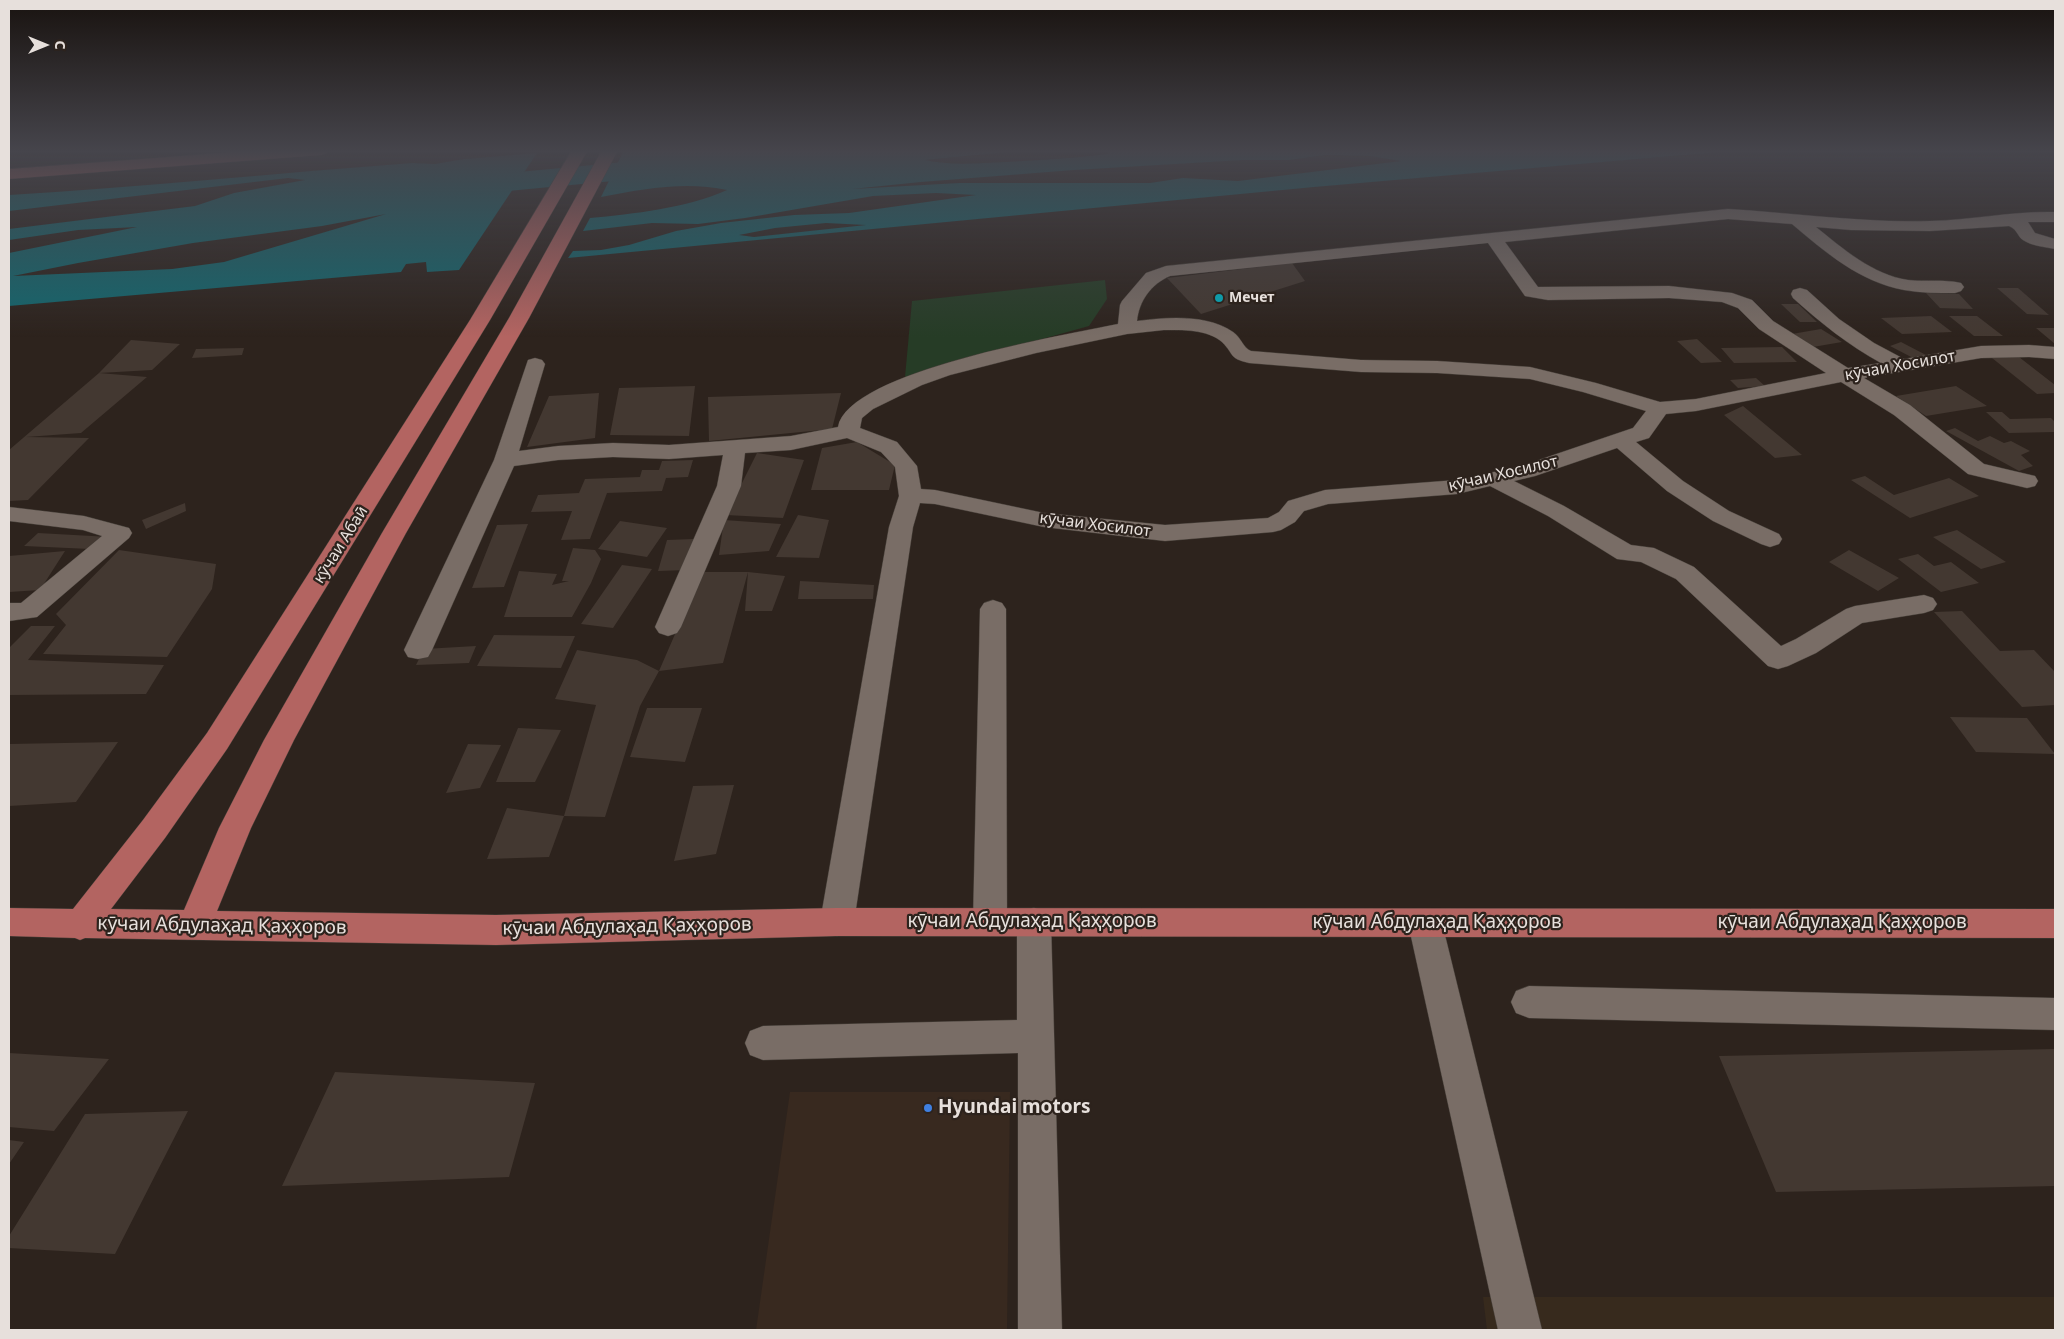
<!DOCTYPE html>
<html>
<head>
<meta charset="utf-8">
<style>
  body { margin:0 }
  #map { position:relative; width:2064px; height:1339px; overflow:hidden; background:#2d231d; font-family:"Noto Sans",sans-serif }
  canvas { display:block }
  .frame { position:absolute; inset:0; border:10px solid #e7e0dc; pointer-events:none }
  .north { position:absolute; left:20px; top:20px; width:50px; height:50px; -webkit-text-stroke:4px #2d231d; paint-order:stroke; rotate:90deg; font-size:14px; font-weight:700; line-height:20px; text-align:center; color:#e7e0dc }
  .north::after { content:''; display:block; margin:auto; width:18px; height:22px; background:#e7e0dc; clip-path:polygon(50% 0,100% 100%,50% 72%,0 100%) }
</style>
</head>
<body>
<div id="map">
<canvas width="2064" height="1339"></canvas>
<div class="frame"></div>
<div class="north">С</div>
</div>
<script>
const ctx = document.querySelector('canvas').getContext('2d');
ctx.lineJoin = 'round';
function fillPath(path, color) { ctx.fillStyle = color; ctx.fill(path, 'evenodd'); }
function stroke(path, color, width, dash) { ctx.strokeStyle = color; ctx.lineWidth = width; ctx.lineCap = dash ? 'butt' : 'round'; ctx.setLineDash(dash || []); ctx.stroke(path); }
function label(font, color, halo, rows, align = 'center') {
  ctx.font = font + ' "Noto Sans",sans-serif'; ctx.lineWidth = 4.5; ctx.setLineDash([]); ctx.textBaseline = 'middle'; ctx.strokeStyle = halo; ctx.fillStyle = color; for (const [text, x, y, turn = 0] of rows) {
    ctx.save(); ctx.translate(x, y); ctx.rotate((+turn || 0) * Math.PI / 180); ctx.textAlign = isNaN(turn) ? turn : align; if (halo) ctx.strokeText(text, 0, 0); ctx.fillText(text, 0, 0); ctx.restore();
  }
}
const built = new Path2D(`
  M790,1092h220l-3,238h-251z`);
const industrial = new Path2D(`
  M1483,1297h572v33h-568z`);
const green = new Path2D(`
  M1105,280l2,19 -18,27 -184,51 7,-76z`);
const water = new Path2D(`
  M624,150h402l-101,10c26,6 55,3 81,2 34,-2 68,-4 102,-8l-1,-4h634l-427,37 -746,71 5,-7 28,-1 28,-5 47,-14 45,-8 73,-8 55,-2 127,-18 -40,-2 -63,3 -128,22 -47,6 -46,-1 -69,8 7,-13c43,-4 97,-10 137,-28 -42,-9 -84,-1 -126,7zM1326,155l43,1 32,5 -163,20 -55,-3 -33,5h-191l-107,6 69,-7 153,-12 169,-10h46zM826,223l40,2 -112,12 -15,-2 36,-7z
  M537,153l-78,117 -32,2 -1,-10 -20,2 -5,8 -392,34v-53l128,-26 -59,3 -69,10v-11l186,-23 39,-13 71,-13 -17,-2 -279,33v-16c134,-8 268,-22 403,-32l23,1 29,-5zM386,214l-162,48 -52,7 -159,7 65,-13 115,-20 129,-17z`);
const river = new Path2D(`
  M687,156l11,3 4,6 -4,6 -11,3 -242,23 -11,-2 -5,-7 5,-7 11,-2z`);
const building = new Path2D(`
  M1292,263l13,18 -104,33 -34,-36z
  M1997,288h21l31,27 -22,-1z
  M1926,293l33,1 14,15 -33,-1z
  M1781,304h17l19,18h-17z
  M1931,316l21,16 -50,2 -21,-16z
  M1949,316h28l26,20h-29z
  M2036,328h19v16z
  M1821,329l21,13 -35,6 -21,-13z
  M1697,339l25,23 -21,1 -24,-22z
  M131,340l49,4 -28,26 -53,3z
  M1901,342l25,13 -11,4 -25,-13z
  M1782,347l15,15 -63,1 -13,-15z
  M244,348l-2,7 -50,3 4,-9z
  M2019,357l36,28v8l-18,1 -45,-36z
  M99,373l48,4 -66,56 -55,4 63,1 -61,62 -19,1v-51z
  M1756,378l9,8 -27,2 -8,-8z
  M695,386l-6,50 -79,-1 9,-47z
  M1956,386l31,20 -61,10 -30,-20z
  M599,393l-4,45 -68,9 22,-51z
  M841,393l-9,36 -123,12 -1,-44z
  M1743,406l59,49 -27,3 -51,-43z
  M1986,412h16l8,7 41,-1 4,4v10l-46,1z
  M1955,428l23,13 12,-5 14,7 7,-2 19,10 -9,4 12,11 -14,5 -73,-40z
  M857,442l38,23 -6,25h-78l11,-42z
  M757,453l47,7 -21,58 -57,-3z
  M693,460l-5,17 -22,1 -4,13 -55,2 -17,46 -29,1 11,-29 -41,1 7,-17 41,-2 6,-14 55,-2 2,-7h17l3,-9z
  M1865,476l29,19 55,-17 30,18 -69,22 -59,-38z
  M185,503l1,8 -40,18 -4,-9z
  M798,515l31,5 -10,38 -43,-1z
  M724,520l57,4 -12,27 -50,4z
  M620,521l47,7 -20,29 -49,-8z
  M528,524l-24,63 -32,1 25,-63z
  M1957,530l49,32 -25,7 -48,-32z
  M38,533l72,4 -20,12 -66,-3z
  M694,539l-8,31 -28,1 9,-31z
  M573,548l22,2 6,9 -10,24 -19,34h-68l15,-46 38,3 -5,11 17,-4h-7z
  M119,550l97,14 -4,25 -45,68 -124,-3 23,-29 -10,-11z
  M1849,550l50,28 -21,13 -49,-29z
  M65,551l-25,39 -31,2v-36z
  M1918,554l16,12 17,-4 28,21 -38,9 -43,-33z
  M622,565l30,4 -39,59 -32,-4z
  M702,572h46l-25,91 -64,8 -19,35 -35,111 -41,-1 32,-111 -41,-6 22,-49 60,10 22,11z
  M748,572l37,4 -13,35h-27z
  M800,581l74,4 -1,14h-75z
  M1962,611l38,40 34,-1 21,22v33l-33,2 -88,-95z
  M31,626h24l-27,34 136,5 -18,29 -137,1v-47z
  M494,635l81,1 -14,32 -84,-2z
  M476,646l-7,17 -53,2 8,-16z
  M647,708h55l-17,54 -55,-5z
  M1950,717l77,1 28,36 -79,-2z
  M518,728l43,2 -26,52h-39z
  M118,742l-42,60 -67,4v-62z
  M468,744l33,1 -21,43 -34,5z
  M734,785l-18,69 -42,7 19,-75z
  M507,808l57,8 -15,41 -62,2z
  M2055,1049v137l-279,6 -57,-136z
  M9,1053l100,6 -55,72 -45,-4z
  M335,1072l200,11 -26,94 -227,9z
  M188,1111l-73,143 -106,-6v-12l76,-122z
  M9,1140l15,2 -15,22z`);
const minor = new Path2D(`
  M1728,209c67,4 134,14 202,12 42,-1 83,-10 125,-9v10h-27l7,11 20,6v10c-10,-2 -23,-3 -32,-9 -6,-4 -5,-10 -14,-14l-79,5 -79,-1 -35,-3c26,21 57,48 92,53 18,2 36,-1 53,3l3,4 -3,4 -6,2c-17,0 -34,0 -51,-3 -44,-8 -79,-38 -112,-66l-64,-5 -223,23 33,45 131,-1 63,7 20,7 21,21 75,47 33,-5c-33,-18 -60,-40 -88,-65l-2,-4 2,-4 7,-2 7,2 32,29 35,24 30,16 77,-13 48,-1 26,2v12l-26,-2 -48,1 -117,20 46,27 74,59 51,12 3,5 -3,5 -8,2 -59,-14 -74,-59 -53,-33 -145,29 -30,3 -17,24 -13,4 47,39 46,30 50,23 3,5 -3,5 -9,3 -9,-3 -48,-23 -46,-30 -50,-43 -82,28 -21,5 50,25 67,39 23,3 40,19 87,79 15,-7 50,-30 9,-3 69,-11 9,3 4,6 -4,6 -9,3 -62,10 -46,30 -28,13 -10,3 -10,-3 -92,-87 -35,-17 -24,-3 -69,-43 -58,-30 -33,8 -129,10 -24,7 -9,11 -14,8 -8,2 -108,9 -121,-14 -109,-23 -15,-1 -7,24 -59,395 -5,10 -12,4 -12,-4 -5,-10 69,-395 10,-31 -4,-29 -14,-15 -34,-14 -56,12 -46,3 -4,33 -60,141 -4,6 -9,3 -9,-3 -4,-6 62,-141 6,-31 -54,4 -56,-2 -55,3 -44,6 -82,184 -4,7 -10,2 -10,-2 -4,-7 90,-190 34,-100 7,-2 7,2 3,4 -26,87 39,-5 55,-3 56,2 122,-9 47,-9c10,-56 228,-92 280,-103l2,-19 2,-4 24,-28 20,-7zM1488,243l37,53 23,4 121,-2 53,4 16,6 21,21 67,44 -130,26 -36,3 -64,-19 -66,-16 -93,-6 -76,-1 -110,-9c-8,-3 -10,-14 -18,-19 -26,-18 -66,-15 -96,-11 2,-20 14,-37 33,-45zM1164,330c18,0 43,-1 58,12 13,13 6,16 27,21l112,9 76,1 93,6 53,13 63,19 -13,17 -112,38 -64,14 -132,10 -37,11 -9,11 -11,6 -103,7 -121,-12 -109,-23 -14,-1 -4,-23 -20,-24 -37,-14 2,-10 11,-9 49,-24 28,-10 86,-22 91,-19z
  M9,507l75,9 45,12 3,5 -3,5 -92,79 -28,4v-18h12l81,-67 -19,-6 -74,-9z
  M993,600l9,3 4,6 1,313 -5,10 -12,4 -12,-4 -5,-10 7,-313 4,-6z
  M1034,908l12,4 5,10 11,408h-44v-277l-255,7 -13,-5 -5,-12 5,-12 13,-5 254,-6v-98l5,-10z
  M1425,909l12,4 5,10 100,407h-44l-90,-407 5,-10z
  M1529,986l526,12v32l-526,-12 -13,-5 -5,-11 5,-11z`);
const major = new Path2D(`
  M262,150h67l-3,3 -5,2 -312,24v-10z
  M572,150h16l-98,170 -263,429 -62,89 -54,71 73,1 35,-82 45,-88 118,-207 127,-215 93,-168h16l-89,168 -123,215 -112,207 -43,88 -34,83 279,4 341,-7 1218,1v29l-1218,-2 -341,9 -411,-7 -5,2 -5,-2 -66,-2v-28l64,1 70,-89 64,-87 263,-413z`);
const markers = [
  [1219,298,5,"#0f9aa8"],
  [928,1108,5,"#3f7fe0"]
];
const farPoinames = [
  ["Мечет",1229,298]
];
const streetNames = [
  ["кӯчаи Хосилот",1900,366,-10],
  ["кӯчаи Хосилот",1503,474,-13],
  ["кӯчаи Хосилот",1095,525,7],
  ["кӯчаи Абаӣ",341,545,-58]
];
const nearStreetnames = [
  ["кӯчаи Абдулаҳад Қаҳҳоров",1032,922],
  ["кӯчаи Абдулаҳад Қаҳҳоров",1437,923],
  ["кӯчаи Абдулаҳад Қаҳҳоров",1842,923],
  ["кӯчаи Абдулаҳад Қаҳҳоров",222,926,1],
  ["кӯчаи Абдулаҳад Қаҳҳоров",627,927,-1]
];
const nearPoinames = [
  ["Hyundai motors",938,1108]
];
fillPath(built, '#38291f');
fillPath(industrial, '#372a1d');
fillPath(green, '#263c26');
fillPath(water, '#13676e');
fillPath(river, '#13676e');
fillPath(building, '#433831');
stroke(minor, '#47403a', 1);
stroke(major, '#47403a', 1);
fillPath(minor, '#796d66');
fillPath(major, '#b36461');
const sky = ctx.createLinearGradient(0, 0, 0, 337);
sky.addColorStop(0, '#191310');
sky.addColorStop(0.45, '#46454c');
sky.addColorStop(1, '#46454c00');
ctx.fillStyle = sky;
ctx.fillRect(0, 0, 2064, 337);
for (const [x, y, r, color] of markers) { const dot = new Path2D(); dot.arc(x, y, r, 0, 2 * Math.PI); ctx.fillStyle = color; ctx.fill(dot); stroke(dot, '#2d231d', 2); }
label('bold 14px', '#e7e0dc', '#2d231d', farPoinames, 'left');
label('16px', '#e7e0dc', '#2d231d', streetNames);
label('19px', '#e7e0dc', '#2d231d', nearStreetnames);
label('bold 19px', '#e7e0dc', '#2d231d', nearPoinames, 'left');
</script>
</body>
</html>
